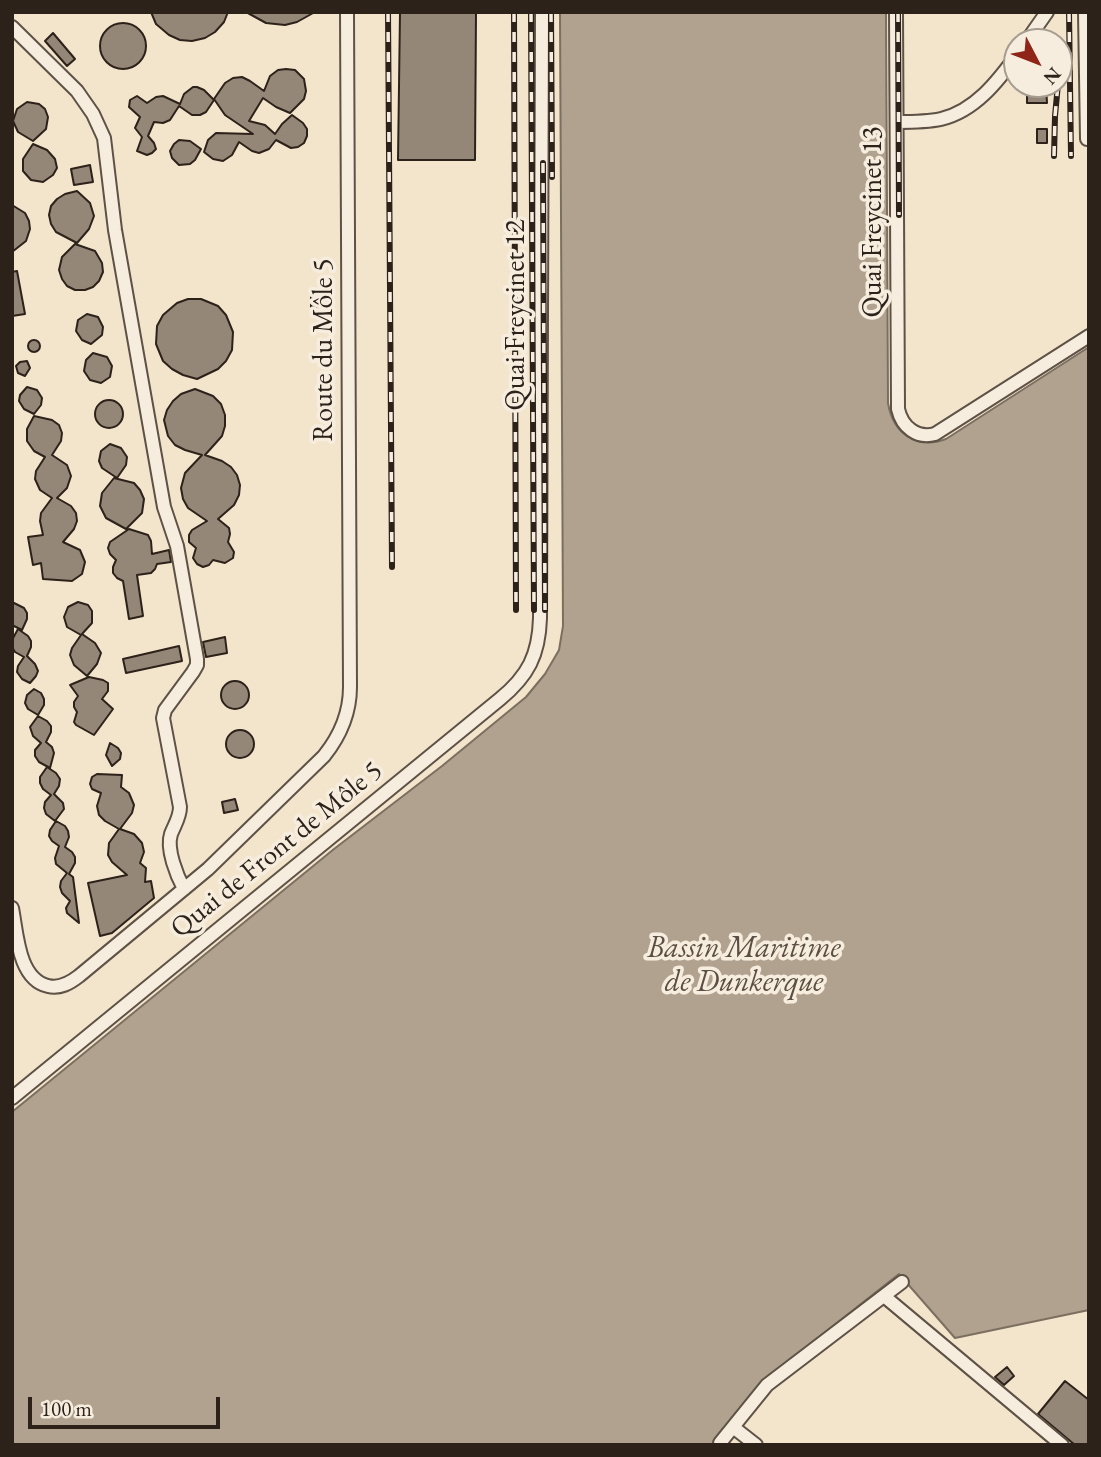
<!DOCTYPE html>
<html>
<head>
<meta charset="utf-8">
<style>
  body { margin:0 }
  #map { position:relative; width:1101px; height:1457px; overflow:hidden; background:#f3e4cc; font-family:"EB Garamond",serif }
  canvas { display:block }
  .frame { position:absolute; inset:0; border:14px solid #2d221a; pointer-events:none }
  .north { position:absolute; left:1003px; top:28px; width:70px; height:70px; box-sizing:border-box; background:#f7edde; border:2px solid #a69c90; border-radius:50%; rotate:132deg; font-size:19px; font-weight:700; line-height:28px; text-align:center; color:#2d221a }
  .north::after { content:''; display:block; margin:auto; width:24px; height:32px; background:#8f2418; clip-path:polygon(50% 0,100% 100%,50% 72%,0 100%) }
  .scale { position:absolute; left:28px; top:1397px; width:192px; height:32px; box-sizing:border-box; border:4px solid #2d221a; border-top:0; padding-left:9px; font-size:21px; line-height:24px; white-space:nowrap; color:#2d221a; -webkit-text-stroke:5px #f7edde; paint-order:stroke }
</style>
</head>
<body>
<div id="map">
<canvas width="1101" height="1457"></canvas>
<div class="frame"></div>
<div class="north">N</div>
<div class="scale">100 m</div>
</div>
<script>
const ctx = document.querySelector('canvas').getContext('2d');
ctx.lineJoin = 'round';
function fillPath(path, color) { ctx.fillStyle = color; ctx.fill(path, 'evenodd'); }
function stroke(path, color, width, dash) { ctx.strokeStyle = color; ctx.lineWidth = width; ctx.lineCap = dash ? 'butt' : 'round'; ctx.setLineDash(dash || []); ctx.stroke(path); }
function label(font, color, halo, rows, align = 'center') {
  ctx.font = font + ' "EB Garamond",serif'; ctx.lineWidth = 7; ctx.setLineDash([]); ctx.textBaseline = 'middle'; ctx.strokeStyle = halo; ctx.fillStyle = color; for (const [text, x, y, turn = 0] of rows) {
    ctx.save(); ctx.translate(x, y); ctx.rotate((+turn || 0) * Math.PI / 180); ctx.textAlign = isNaN(turn) ? turn : align; if (halo) ctx.strokeText(text, 0, 0); ctx.fillText(text, 0, 0); ctx.restore();
  }
}
const water = new Path2D(`
  M560,12h326l2,391c5,30 28,47 58,36l143,-92v963l-134,28 -56,-64 -137,108 -47,63h-703v-333l322,-263 108,-83 84,-69 19,-23 14,-24 4,-24z`);
const building = new Path2D(`
  M151,12h77l-4,10 -9,10 -10,6 -13,3 -12,-1 -11,-5 -13,-11z
  M246,12h69l-18,10 -12,3 -19,-2z
  M400,12h76l-1,148h-77z
  M100 46a23 23 0 1 1 46 0a23 23 0 1 1-46 0Z
  M53,33l22,26 -8,7 -22,-25z
  M286,69l9,1 9,9 2,12 -2,8 -14,14 -14,-6 -13,-9 -14,23 16,4 10,9 7,-10 10,-9 11,8 4,6v7l-3,7 -6,4 -7,1 -15,-8 -7,9 -10,4 -7,-2 -13,-9 -7,13 -9,6 -10,-2 -9,-7 4,-12 8,-7 37,1 -28,-19 -11,-16 11,-16 8,-5 9,-1 8,4 14,10 6,-15 8,-6z
  M1027,84h19l1,19h-20z
  M193,87h4l7,3 10,10 -8,12 -6,3h-8l-13,-9 -9,14 -7,3 -9,-1 -6,14 6,7 2,6 -4,4 -5,2 -10,-4 5,-14 -7,-9 5,-11 -11,-10 1,-7 7,-4 10,7 9,-6 7,-1 17,8 4,-10z
  M27,102l12,2 6,5 3,8 -2,12 -13,12 -15,-9 -5,-11 4,-12z
  M1037,129h10v14h-10z
  M179,140l11,1 11,8 -6,11 -5,4 -11,1 -7,-7 -2,-7 4,-7z
  M33,144l14,6 8,9 2,9 -4,7 -10,7 -12,-2 -8,-9v-12z
  M90,165l3,17 -19,3 -3,-16z
  M77,191l13,12 4,13 -5,13 -12,14 -21,-11 -5,-8 -2,-9 2,-9 6,-7 8,-5z
  M12,205l13,8 4,8 1,8 -4,12 -14,11z
  M75,244l20,7 7,12 1,9 -4,9 -6,6 -8,3h-10l-8,-4 -5,-7 -3,-9 3,-13z
  M17,271l8,43 -13,2v-44z
  M311,290h20v16l-20,1z
  M188,299h13l17,7 8,9 7,17 -1,18 -6,11 -8,8 -21,10 -14,-4 -11,-6 -9,-8 -7,-17 1,-18 6,-11 14,-12z
  M87,314l11,3 5,10 -1,8 -11,9 -9,-4 -6,-9 2,-11z
  M28 346a6 6 0 1 1 12 0a6 6 0 1 1-12 0Z
  M93,353l14,4 5,9 -2,11 -9,6 -11,-3 -6,-9 2,-11z
  M27,361l3,7 -5,8 -7,-3 -2,-7 4,-4z
  M27,387l10,3 5,8 -1,7 -7,9 -10,-5 -5,-8 1,-6z
  M195,389l18,7 8,8 4,11v11l-3,10 -17,19 17,6 9,6 6,8 3,10 -1,10 -5,10 -16,14 11,9 1,6 -2,8 6,10 -1,6 -8,5 -12,-3 -4,5 -6,2 -6,-3 -4,-6 3,-10 -7,-6v-7l3,-5 15,-9 -19,-13 -5,-9 -2,-11 4,-15 17,-18 -17,-5 -10,-5 -7,-9 -4,-16 3,-10 6,-9 8,-7z
  M95 414a14 14 0 1 1 28 0a14 14 0 1 1-28 0Z
  M34,416l18,4 7,5 3,8 -1,8 -9,14 15,10 4,11 -4,12 -10,10 14,8 5,7 1,8 -3,8 -11,13 17,8 5,12 -3,12 -10,7 -29,-2 -2,-16 -8,2 -5,-28 15,-2 -3,-14 1,-8 11,-15 -12,-8 -5,-11 1,-8 9,-14 -11,-6 -7,-10v-12z
  M110,444l11,4 6,9 -1,8 -9,13 -15,-10 -3,-7 2,-10z
  M114,478l20,5 6,7 4,9 -2,14 -16,16 -20,-11 -6,-12 2,-13z
  M129,529l19,6 3,6 1,13 17,-4 2,12 -14,2 -2,5 -4,4 -14,2 6,41 -14,3 -6,-38 -6,-3 -4,-5v-6l3,-7 -6,-6 -2,-6 2,-6z
  M12,602l12,6 3,5v6l-5,11 -10,-5z
  M78,602l10,3 4,6v12l-10,11 13,9 6,10 -4,11 -10,12 -13,-11 -4,-10 2,-7 9,-13 -14,-8 -3,-10 4,-10z
  M18,629l10,7 3,5v6l-4,9 8,8 3,7 -2,5 -6,7 -8,-4 -5,-7 1,-6 6,-9 -9,-5 -3,-5v-7z
  M225,637l2,16 -21,4 -3,-15z
  M179,646l3,15 -56,12 -3,-14z
  M89,677l14,3 5,3v8l-6,8 11,10 -19,26 -18,-10 -2,-3 3,-10 -3,-5v-5l4,-6 -8,-11z
  M221 695a14 14 0 1 1 28 0a14 14 0 1 1-28 0Z
  M34,689l7,4 3,6v6l-6,10 -10,-6 -3,-6 2,-8z
  M38,716l9,5 4,5v6l-5,10 6,5 2,6 -4,15 -11,-6 -4,-6v-6l6,-7 -8,-7 -3,-9z
  M226 744a14 14 0 1 1 28 0a14 14 0 1 1-28 0Z
  M110,743l8,5 3,5 -1,6 -8,7 -6,-11z
  M47,767l9,6 4,6 -1,7 -5,8 9,9 1,6 -9,12 -9,-7 -2,-6 1,-6 6,-7 -8,-6 -3,-6v-6z
  M97,774l25,1 -1,12 8,6 5,12 -2,8 -12,16 14,5 8,9 2,9 -4,11 6,5 -1,14 6,-1 3,17 -42,35 -12,3 -12,-53 39,-8 -15,-13 -4,-7 1,-12 10,-14 -14,-8 -6,-6 -2,-9 4,-13 -9,-4 -2,-5 2,-7z
  M235,799l3,11 -14,3 -2,-11z
  M56,821l9,5 3,5 1,6 -4,10 7,5 3,5v6l-6,11 4,3 6,46 -12,-10 -1,-5 4,-7 -8,-8 -2,-6 1,-6 6,-8 -11,-9 -1,-6 4,-12 -7,-5 -3,-5 1,-6z
  M1007,1367l7,9 -10,9 -9,-8z
  M1065,1381l24,19v45h-14l-37,-31z`);
const minor = new Path2D(`
  M896,12l2,397c4,18 19,30 37,25l154,-98
  M1085,12l2,127
  M12,27l65,64 16,23 11,24 11,92 49,277 13,39 20,113v6l-4,7 -28,38 -2,8 17,89c0,10 -5,17 -9,27 -5,15 6,42 13,55
  M1026,42l21,-30
  M897,122c14,0 30,0 44,-3 34,-8 57,-38 76,-64
  M12,908c5,25 6,71 36,78 12,3 22,-3 31,-10l129,-107 116,-113c16,-20 26,-43 26,-69l-3,-675
  M12,1098l488,-399c28,-23 39,-44 40,-81l2,-606
  M884,1296l178,149
  M733,1427l23,18
  M720,1443l47,-58 135,-103`);
const rail = new Path2D(`
  M388,12l4,555
  M514,12l2,598
  M531,12l3,598
  M551,12l1,165
  M898,12l1,203
  M1069,12l2,144
  M1054,156l1,-40 3,-32
  M543,163l2,447`);
const streetNames = [
  ["Quai Freycinet 13",873,222,-90],
  ["Quai Freycinet 12",516,315,-90],
  ["Route du Môle 5",324,350,-90],
  ["Quai de Front de Môle 5",277,850,-39]
];
const waterNames = [
  ["Bassin Maritime",744,949],
  ["de Dunkerque",744,983]
];
fillPath(water, '#b0a28f');
stroke(water, '#7c6f60', 2);
fillPath(building, '#948777');
stroke(building, '#2d221a', 2);
stroke(minor, '#5e5246', 16);
stroke(minor, '#f7edde', 12);
stroke(rail, '#2d221a', 6);
stroke(rail, '#f7edde', 3.5, [10]);
label('28px', '#2d221a', '#f7edde', streetNames);
label('italic 30px', '#5b4f43', '#f7edde', waterNames);
</script>
</body>
</html>
